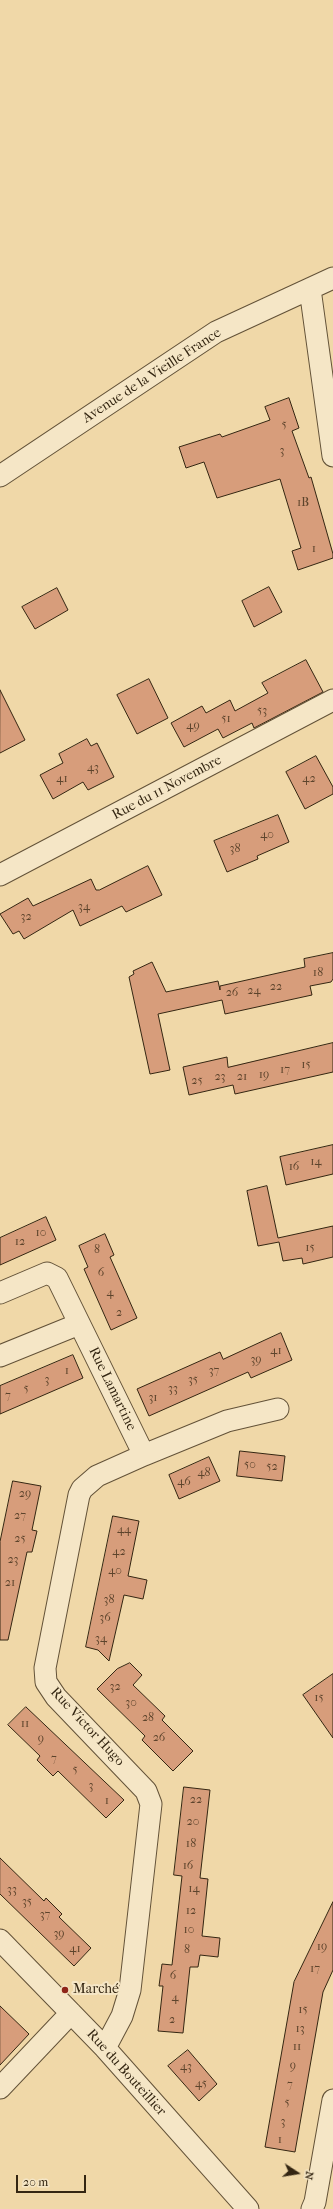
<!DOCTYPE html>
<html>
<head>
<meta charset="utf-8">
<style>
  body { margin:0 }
  #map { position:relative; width:333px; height:2209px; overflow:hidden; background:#f0d8a8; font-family:"IM FELL French Canon",serif }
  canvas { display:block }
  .north { position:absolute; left:277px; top:2153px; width:40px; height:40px; -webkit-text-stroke:3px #f5e6c6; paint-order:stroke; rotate:102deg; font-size:11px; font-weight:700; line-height:16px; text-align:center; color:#342612 }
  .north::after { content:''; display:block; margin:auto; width:14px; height:18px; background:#342612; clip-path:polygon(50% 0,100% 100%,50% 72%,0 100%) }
  .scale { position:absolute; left:16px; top:2175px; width:70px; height:18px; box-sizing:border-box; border:2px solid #342612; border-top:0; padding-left:5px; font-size:12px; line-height:14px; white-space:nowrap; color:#342612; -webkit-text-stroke:3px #f5e6c6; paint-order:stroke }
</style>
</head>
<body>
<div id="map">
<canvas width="333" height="2209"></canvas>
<div class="north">N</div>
<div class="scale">20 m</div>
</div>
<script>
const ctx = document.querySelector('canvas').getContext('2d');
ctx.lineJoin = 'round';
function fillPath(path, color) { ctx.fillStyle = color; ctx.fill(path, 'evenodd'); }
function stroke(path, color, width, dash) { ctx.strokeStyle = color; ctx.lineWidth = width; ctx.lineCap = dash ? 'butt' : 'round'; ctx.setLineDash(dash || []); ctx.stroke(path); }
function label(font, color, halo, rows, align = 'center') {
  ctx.font = font + ' "IM FELL French Canon",serif'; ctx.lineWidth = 4; ctx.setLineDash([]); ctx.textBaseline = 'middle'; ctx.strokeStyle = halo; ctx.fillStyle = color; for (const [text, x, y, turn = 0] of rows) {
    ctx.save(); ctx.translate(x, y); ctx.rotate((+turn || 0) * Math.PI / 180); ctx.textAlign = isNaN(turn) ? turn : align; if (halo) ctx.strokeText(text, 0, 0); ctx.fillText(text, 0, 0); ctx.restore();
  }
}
const building = new Path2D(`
  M289,398l10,30 -7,3 17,47 2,-1 22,77v4l-35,12 -6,-19 9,-3 -21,-69 -63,19 -13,-36 -18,6 -7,-21 41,-13 2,3 48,-17 -5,-13z
  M269,587l13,25 -28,15 -12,-26z
  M57,588l11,22 -33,19 -13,-22z
  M306,660l17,32 -69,36 -2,-5 -29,15 -5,-9 -34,18 -13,-24 31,-17 4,7 24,-13 5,11 33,-18 -6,-10z
  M149,679l19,39 -31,16 -20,-39z
  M0,690l25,50 -25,13z
  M87,739l4,7 6,-3 17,34 -26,13 -5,-8 -30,17 -13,-24 23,-12 -4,-9z
  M316,756l17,31v7l-28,15 -19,-37z
  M278,815l11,27 -32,14 1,3 -31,13 -13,-31z
  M148,866l14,29 -36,17 -4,-6 -42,20 -7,-16 -49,29 -5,-8 -6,3 -13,-20 28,-16 5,8 58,-27 5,11h3z
  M333,953v26l-2,3 -21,4 2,9 -87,19 -3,-14 -64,14 12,56 -20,4 -21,-97 5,-3 -1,-3 19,-9 14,30 52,-11 2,9v-4l85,-19 -1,-8z
  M333,1043v29l-98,22 -2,-9 -44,10 -6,-28 44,-10 1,10z
  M333,1145v29l-47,11 -6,-28z
  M267,1186l11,52 55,-12v31l-30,7 -1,-6 -19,3 -4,-19 -21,4 -11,-55z
  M46,1217l10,23 -56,25v-27z
  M105,1234l9,21 -4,2 27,61 -26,12 -27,-61 4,-2 -9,-21z
  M281,1333l11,27 -41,18 -3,-6 -99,44 -12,-27 83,-37 3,7z
  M73,1355l10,23 -83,36v-28z
  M240,1451l45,5 -3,25 -45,-5z
  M209,1457l11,24 -41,18 -10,-24z
  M13,1481l28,5 -9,44 5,1 -5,21h-5l-19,88h-8v-98z
  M113,1516l26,5 -11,55 19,4 -4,19 -19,-4 -15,66 -11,-11 -12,-3z
  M130,1663l12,12 -9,10 32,31 -3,4 31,31 -20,20 -31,-31 3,-4 -48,-47 20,-20z
  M333,1674v64l-30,-43z
  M26,1707l98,93 -18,18 -48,-47 -5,5 -16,-16 3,-4 -32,-31z
  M184,1787l26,3 -10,88 8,1 -6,57 18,2 -2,19 -18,-2 -2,12h-8l-7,66 -25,-2 5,-45h-4l3,-22 10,1 10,-89 -8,-1z
  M0,1858l44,43 2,-3 16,16 -3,3 32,31 -17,18 -74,-72z
  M333,1902v68l-10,22 -28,160 -30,-5 29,-165z
  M0,2006l29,28 -29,31z
  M188,2050l29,34 -18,17 -31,-35z`);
const minor = new Path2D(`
  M310,289l23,167
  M0,476l216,-144 117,-54
  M0,875l333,-175
  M0,1293l47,-20 10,5 87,177
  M0,1356l79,-32
  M0,1940l105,108 143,161
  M105,2048l17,-32 8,-26 21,-186 -5,-13 -90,-94 -10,-15 -1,-14 34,-173 3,-6 15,-13 47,-21 83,-34 51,-12
  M0,2088l71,-75
  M312,2209l3,-7 18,-102`);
const markers = [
  [65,1990,4,"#8f2418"]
];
const numberNames = [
  ["5",284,425],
  ["3",282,451],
  ["1B",303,503],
  ["1",314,549],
  ["53",262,711],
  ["51",226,719],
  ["49",193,726],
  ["43",93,768],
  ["41",62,779],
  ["42",309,779],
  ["40",267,835],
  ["38",235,849],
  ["34",84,907],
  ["32",26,917],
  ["18",318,973],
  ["22",276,987],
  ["24",254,991],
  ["26",232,993],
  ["15",306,1065],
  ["17",285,1070],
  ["19",264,1075],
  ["23",220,1077],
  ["21",242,1077],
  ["25",197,1081],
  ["14",316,1162],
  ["16",294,1167],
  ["10",41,1233],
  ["12",20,1242],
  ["15",310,1248],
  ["8",97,1250],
  ["6",101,1273],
  ["4",110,1293],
  ["2",119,1313],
  ["41",276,1351],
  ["39",256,1360],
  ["1",67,1371],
  ["37",214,1371],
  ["3",47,1380],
  ["35",193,1380],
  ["5",26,1389],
  ["33",173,1389],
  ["7",8,1396],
  ["31",153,1398],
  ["50",250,1465],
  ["52",272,1467],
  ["48",204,1473],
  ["46",184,1482],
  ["29",25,1494],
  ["27",20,1516],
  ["44",124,1530],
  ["25",20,1539],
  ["42",119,1552],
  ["23",13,1560],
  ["40",115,1571],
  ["21",10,1583],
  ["38",109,1600],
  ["36",105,1618],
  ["34",101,1639],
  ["32",115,1687],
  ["15",319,1698],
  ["30",131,1703],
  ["28",148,1718],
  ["11",25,1724],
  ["26",159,1738],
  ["9",41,1739],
  ["7",54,1759],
  ["5",75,1770],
  ["3",91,1786],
  ["22",196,1800],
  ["1",107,1801],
  ["20",193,1822],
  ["18",191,1844],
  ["16",188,1866],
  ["14",194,1889],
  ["33",12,1890],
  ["35",27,1902],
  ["12",191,1911],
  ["37",45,1915],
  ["10",189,1930],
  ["39",59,1934],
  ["19",322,1947],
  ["41",75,1949],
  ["8",187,1950],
  ["17",315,1969],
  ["6",173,1976],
  ["4",175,1998],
  ["15",303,2010],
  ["2",172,2020],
  ["13",300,2029],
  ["11",297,2047],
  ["9",293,2066],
  ["43",186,2067],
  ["45",201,2084],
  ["7",290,2085],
  ["5",287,2103],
  ["3",283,2122],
  ["1",280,2140]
];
const streetNames = [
  ["Avenue de la Vieille France",152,376,-33],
  ["Rue du 11 Novembre",167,788,-28],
  ["Rue Lamartine",112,1389,64],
  ["Rue Victor Hugo",87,1727,47],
  ["Rue du Bouteillier",126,2073,48]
];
const poiNames = [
  ["Marché",73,1990]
];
fillPath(building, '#d79d7b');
stroke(building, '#342612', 1);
stroke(minor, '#635238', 23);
stroke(minor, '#f5e6c6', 21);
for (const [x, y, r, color] of markers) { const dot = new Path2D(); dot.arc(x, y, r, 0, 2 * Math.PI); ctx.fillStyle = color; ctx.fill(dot); stroke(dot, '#f5e6c6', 1.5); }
label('12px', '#5d442c', null, numberNames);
label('14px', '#342612', '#f5e6c6', streetNames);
label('14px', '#342612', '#f5e6c6', poiNames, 'left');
</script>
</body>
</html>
